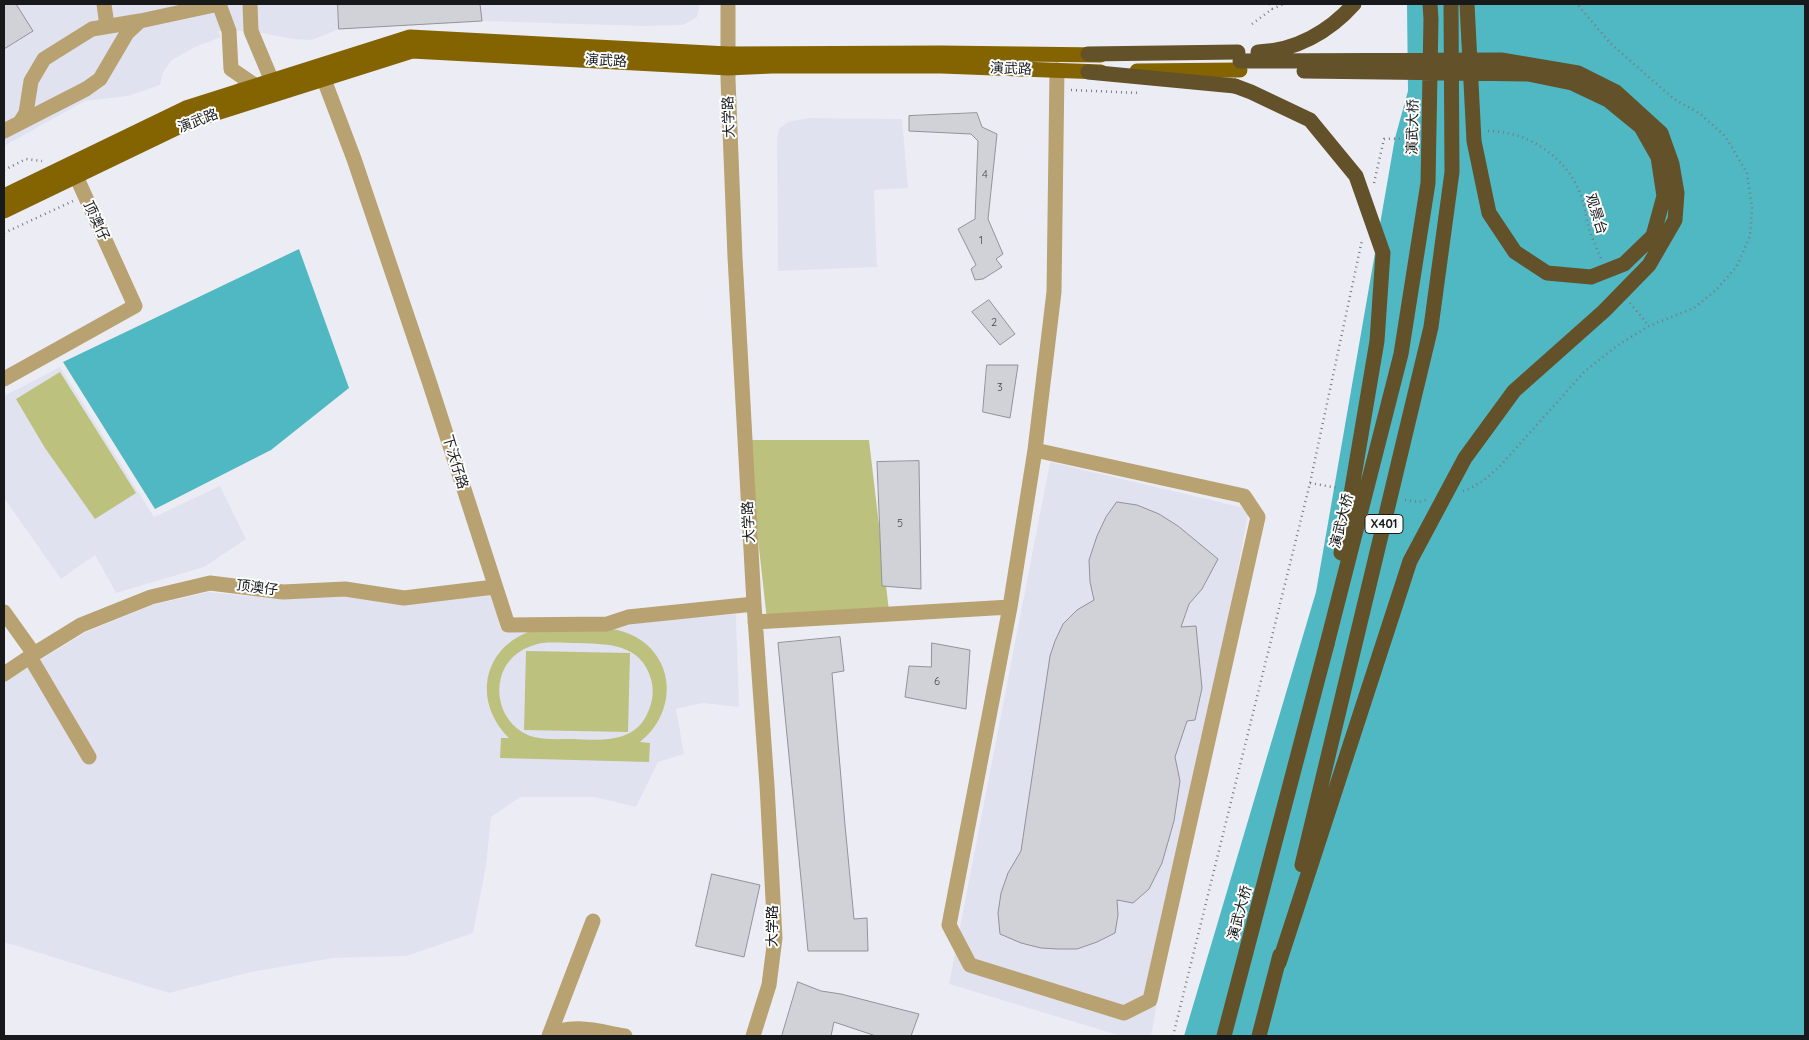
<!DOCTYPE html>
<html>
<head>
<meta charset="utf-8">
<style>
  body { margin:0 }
  #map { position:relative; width:1809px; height:1040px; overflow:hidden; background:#ecedf4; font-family:Quicksand,sans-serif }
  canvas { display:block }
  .frame { position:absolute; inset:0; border:5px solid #18191b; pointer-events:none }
</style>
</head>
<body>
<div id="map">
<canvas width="1809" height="1040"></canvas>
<div class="frame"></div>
</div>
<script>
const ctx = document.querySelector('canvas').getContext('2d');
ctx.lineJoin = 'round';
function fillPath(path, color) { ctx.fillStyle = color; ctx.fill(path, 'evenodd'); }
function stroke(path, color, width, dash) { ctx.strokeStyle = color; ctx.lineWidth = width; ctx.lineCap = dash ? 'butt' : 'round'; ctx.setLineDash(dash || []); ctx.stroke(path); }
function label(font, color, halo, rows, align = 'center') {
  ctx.font = font + ' Quicksand,"Noto Sans SC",sans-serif'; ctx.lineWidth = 4; ctx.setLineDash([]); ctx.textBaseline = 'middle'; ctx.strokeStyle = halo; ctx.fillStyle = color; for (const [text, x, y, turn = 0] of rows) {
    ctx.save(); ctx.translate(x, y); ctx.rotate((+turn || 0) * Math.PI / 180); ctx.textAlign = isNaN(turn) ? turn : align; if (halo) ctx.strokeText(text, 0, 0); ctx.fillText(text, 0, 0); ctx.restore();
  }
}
const built = new Path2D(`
  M4,4h696l-3,13 -14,8 -39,1 -162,-5 -143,8 -27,11 -19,-1 -42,-8h-33l3,6 -26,10 -23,13 -9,12 -3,13 -32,11 -43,5 -81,45z
  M809,118l93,1 6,69 -34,2 3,77 -99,4 -1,-133 2,-9 9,-7z
  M60,367l94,150 66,-31 26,53 -42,28 -88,26 -21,-38 -34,24 -57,-81v-102z
  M1050,462l199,47 -98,527h-30l-172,-52z
  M482,590l13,6 5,32 111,-1 21,-4 104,-9 3,93 -37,-4 -26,6 8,45 -26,8 -22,45 -41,-10h-75l-29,20 -5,49 -13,67 -66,23 -74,2 -82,14 -82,21 -165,-51v-260l5,-3 77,-47 66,-27 57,-13 67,7 69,-4z`);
const green = new Path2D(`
  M60,372l76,121 -41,26 -50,-71 -29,-49z
  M747,440h122l20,171 -122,9z
  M612,629c60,10 73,77 28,113l10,1 -1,19 -149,-4 1,-20h8c-35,-35 -28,-87 19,-106zM542,643c12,-1 25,0 37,0 30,1 62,1 72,36 3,11 2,22 -3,33 -13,32 -48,28 -76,27 -12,0 -26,1 -38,-2 -27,-7 -41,-37 -32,-63 7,-18 21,-27 40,-31z
  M526,651l104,2 -2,79 -104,-2z`);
const water = new Path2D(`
  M1407,4h398v1032h-621l132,-444 79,-454 13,-47z
  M299,249l50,139 -78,62 -116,59 -92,-147z`);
const building = new Path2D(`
  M4,4h12l17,27 -29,18z
  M338,4h142l2,17 -143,8z
  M977,113l5,14 15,7 -9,85 15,35 -7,5 6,8 -19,12 -8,1 -4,-11 5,-4 -18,-36 17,-10 3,-78 -7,-7 -62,-3v-15z
  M989,300l26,34 -15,11 -28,-33z
  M987,365h31l-8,53 -27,-6z
  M919,461l2,128 -39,-3 -5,-124z
  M1117,502l20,3 22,9 19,12 40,33 -16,30 -13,15 -8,23 15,-1 6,62 -7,32 -8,1 -12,36 5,24 -6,40 -12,42 -13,26 -16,14 -16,-3 1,15 -3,18 -18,9 -20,7h-19l-17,-1 -20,-5 -21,-9 -2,-21 3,-20 7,-20 13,-22 29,-195 5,-15 8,-17 14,-14 17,-10 -4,-18 -1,-22 8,-24 9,-19z
  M840,637l4,34 -12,2 13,152 9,94 13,-1 1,33h-60l-30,-308z
  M932,643l38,7 -4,59 -61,-12 4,-31 22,1z
  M712,874l48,11 -16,72 -48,-11z
  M798,982l23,9 20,3 78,20 -8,22h-35l-42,-14 -3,14h-49z`);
const path = new Path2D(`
  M1270,4l2,5
  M1252,24l20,-15 12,-5
  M1071,90l69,3
  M1488,131c41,0 82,28 94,68 3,9 4,18 6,27 3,11 9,22 13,33
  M4,170l22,-11 16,2
  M1374,183l10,-44 31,-1
  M4,233l69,-32
  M1630,303l19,23
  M1310,483l28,5
  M1463,491l6,-2 14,-8 17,-15 85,-95 33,-26 31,-19 45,-18 22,-18 21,-24 13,-30 2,-28 -5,-35 -22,-37 -26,-23 -25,-14 -63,-55 -34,-40
  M1405,500l14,2 7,-2
  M1173,1036l137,-553 52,-243`);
const minor = new Path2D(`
  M104,4l3,22
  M219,4l10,27 2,38 22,15 -12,6
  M250,4l1,27 21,50
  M728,4v75l7,178 19,347 13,181 8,153 -6,47 -16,51
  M320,69l34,90 75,222 79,244 99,-1 21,-7 126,-13
  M21,121l5,-8 5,-32 13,-22 48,-30 48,-8
  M4,131l82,-42 14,-10 27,-46 13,-12 79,-17
  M4,379l131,-73 -64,-141
  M1010,607l-61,318 21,40 154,48 26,-13 108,-483 -14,-21 -209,-46
  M4,612l30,42 47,-29 70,-28 59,-14 73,9 62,-3 59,9 90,-11
  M755,622l255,-15 25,-157 19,-158 3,-222
  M30,657l59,100
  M4,674l30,-20
  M549,1036l44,-115
  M549,1036c22,-14 52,-4 76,0`);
const major = new Path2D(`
  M1137,71l103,-1
  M4,196l182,-88 224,-71 318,17 213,-1 160,2
  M4,211l187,-90 221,-70 316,17 44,-2h169l160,6`);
const highway = new Path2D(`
  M1088,54l150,-2
  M1088,72l147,14
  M1224,1036l103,-392`);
const highwayBridge = new Path2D(`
  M1258,52c37,-1 71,-20 96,-48
  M1240,61l261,-1 77,13 38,19 45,41 11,31 5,29 -2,27 -26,45 -45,46 -90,80 -49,67 -55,103 -131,402
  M1304,71l78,1 146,2 44,9 36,17 33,27 17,30 6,39 -11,40 -29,28 -33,13 -44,-4 -32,-21 -26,-39 -15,-72 -7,-137
  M1235,86l16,6 59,28 46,56 27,77 -6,88 -36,212
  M1327,644l74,-290 27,-171 3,-164 -1,-15
  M1302,865l129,-538 21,-155 -1,-168
  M1259,1036l21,-81`);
const numberNames = [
  ["4",985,175],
  ["1",981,241],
  ["2",994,323],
  ["3",1000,388],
  ["5",900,524],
  ["6",937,682]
];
const shields = [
  [1384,524,38]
];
const shieldNames = [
  ["X401",1384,524]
];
const streetNames = [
  ["演武路",606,61,3],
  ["演武路",1011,69,2],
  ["大学路",729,117,-92],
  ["演武路",198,121,-21],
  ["演武大桥",1413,127,-89],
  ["观景台",1596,214,73],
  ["顶澳仔",96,221,65],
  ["下沃仔路",455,462,73],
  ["演武大桥",1342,521,-76],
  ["大学路",749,522,-93],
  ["顶澳仔",257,588,7],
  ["演武大桥",1240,913,-75],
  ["大学路",773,926,-90]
];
fillPath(built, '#e0e2f0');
fillPath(green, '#bcc17e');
fillPath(water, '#50b8c3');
fillPath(building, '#d1d1d8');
stroke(building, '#929299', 1);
stroke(path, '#797a7e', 2.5, [1, 4]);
stroke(minor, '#b9a272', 15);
stroke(major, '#846400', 15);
stroke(highway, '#635129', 15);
stroke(highwayBridge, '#635129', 15);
label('11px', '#46474a', null, numberNames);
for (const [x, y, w] of shields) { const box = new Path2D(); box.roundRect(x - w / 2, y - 9.5, w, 19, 4); ctx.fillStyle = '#fff'; ctx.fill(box); stroke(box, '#18191b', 1); }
label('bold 12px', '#18191b', null, shieldNames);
label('14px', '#18191b', '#fff', streetNames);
</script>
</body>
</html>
